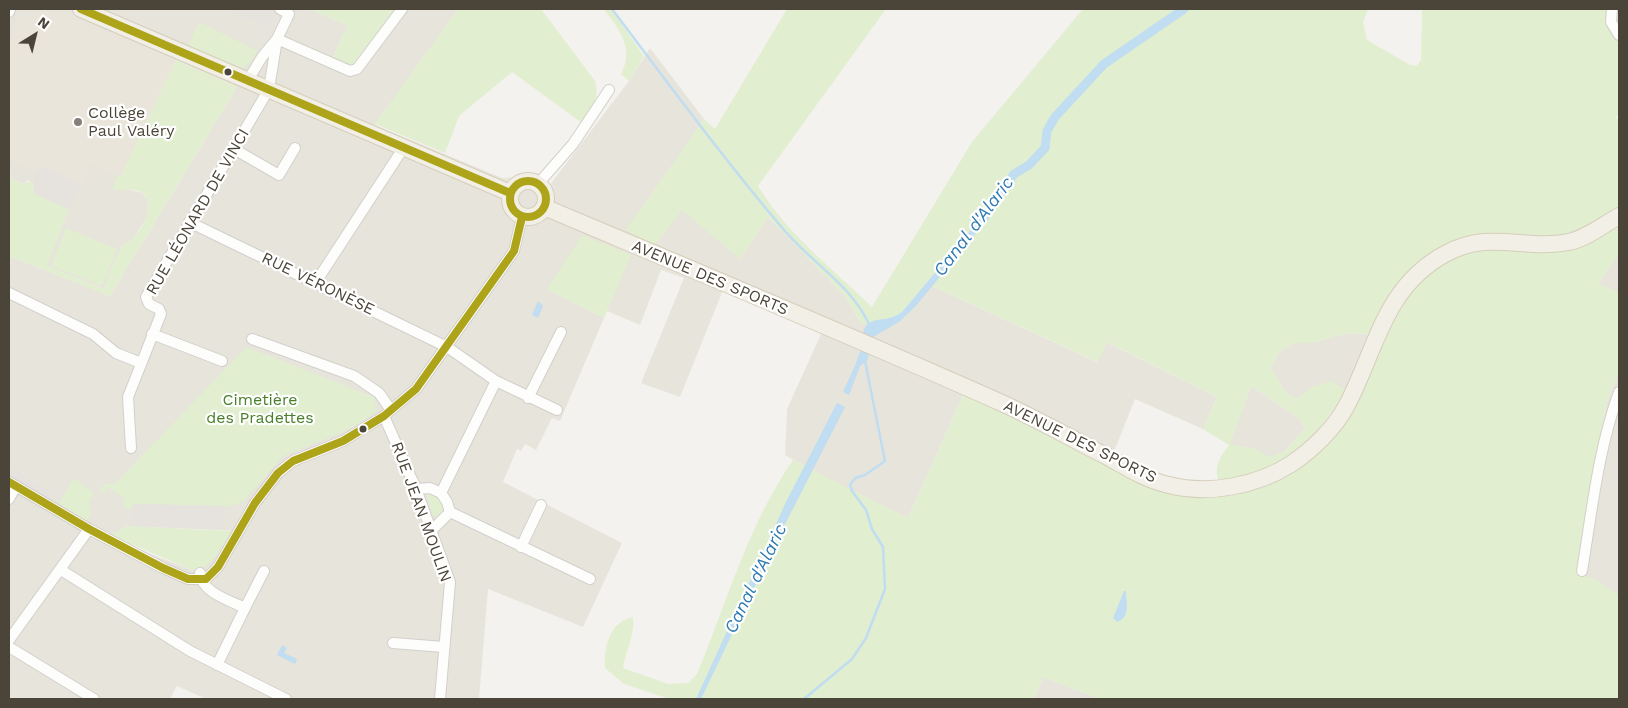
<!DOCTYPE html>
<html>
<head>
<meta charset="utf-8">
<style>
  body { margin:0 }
  #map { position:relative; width:1628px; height:708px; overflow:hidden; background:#f4f2ee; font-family:"Work Sans",sans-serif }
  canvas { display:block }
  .frame { position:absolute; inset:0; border:10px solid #4b4439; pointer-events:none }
  .north { position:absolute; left:10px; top:10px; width:50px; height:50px; -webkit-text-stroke:4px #fff; paint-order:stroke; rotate:36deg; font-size:14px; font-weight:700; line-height:20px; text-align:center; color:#4b4439 }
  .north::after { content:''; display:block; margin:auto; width:18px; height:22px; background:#4b4439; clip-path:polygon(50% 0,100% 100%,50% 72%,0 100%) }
</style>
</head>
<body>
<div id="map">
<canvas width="1628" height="708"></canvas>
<div class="frame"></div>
<div class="north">N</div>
</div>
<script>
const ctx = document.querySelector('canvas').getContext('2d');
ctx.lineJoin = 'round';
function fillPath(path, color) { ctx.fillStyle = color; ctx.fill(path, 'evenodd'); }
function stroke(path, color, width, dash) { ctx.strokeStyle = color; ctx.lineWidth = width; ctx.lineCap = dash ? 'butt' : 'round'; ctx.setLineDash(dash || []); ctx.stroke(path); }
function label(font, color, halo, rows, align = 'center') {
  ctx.font = font + ' "Work Sans",sans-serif'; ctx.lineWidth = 4.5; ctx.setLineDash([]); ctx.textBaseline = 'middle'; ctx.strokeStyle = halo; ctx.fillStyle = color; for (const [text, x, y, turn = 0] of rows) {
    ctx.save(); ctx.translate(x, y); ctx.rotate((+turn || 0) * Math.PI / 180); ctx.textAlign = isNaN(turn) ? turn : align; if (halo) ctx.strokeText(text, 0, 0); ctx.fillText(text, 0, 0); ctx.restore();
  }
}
const residential = new Path2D(`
  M9,9h300l38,16 -15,35 19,6 45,-57h62l-83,116 127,53 33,-2 14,10 80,-105 21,-33 54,71 -77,111 55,-20 86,7 77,79 16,27 33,2 22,-19 16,-20 165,76 9,-20 111,55 -14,32 -68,-30 -26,65 -145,-71 -56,125 -65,-31 -58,-32 2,-46 35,-77 -99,-42 -43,107 -39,-14 43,-105 -23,-8 -21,55 -33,-14 23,-56 -83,34 57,29 -44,103 -8,-3 -16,32 -11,-6 -4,7 -4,-2 -14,33 119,61 -39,84 -95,-38 -9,110h-273l-29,-13 -7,13h-161v-443l101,40 127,-209 -61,-27 -55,116 6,13 15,4 5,6 2,9 -3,11 -13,20 -11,7 -18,43 -57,-23 -13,-72 -5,-14 -6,4 -11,-5 -3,-10zM127,526l95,4 9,1 -39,39 -44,-17 -37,-17z
  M1619,254v39l-21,-9z
  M1353,333l17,2 -23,56 -35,-4 -15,12 -13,-8 -13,-23 8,-16 14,-9h20l22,-7z
  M1619,371v225l-41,-22 11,-80 18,-92z
  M1251,386l48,32 6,11 -20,22 -16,7 -13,-9 -27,-4z
  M1043,677l57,22h-66z`);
const education = new Path2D(`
  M42,11l13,1 121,48 -55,116 -30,-12 -9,20 -38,-17 -9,4 -26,-12v-117l10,-23z`);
const green = new Path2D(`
  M309,9h87l-45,57 -19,-6 15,-35z
  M458,9h83l54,72c5,16 -3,29 -13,42l-70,-51 -53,44 -14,37 -70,-29z
  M604,9h7l33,47 -15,25 -8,-7c14,-26 -2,-44 -17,-65z
  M787,9h99l-128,177c29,48 74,82 114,121l100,-165 111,-133h285l-5,13 4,18 43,25 7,1 4,-6 1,-51h197v103l-3,6 3,2v90l-50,26 -110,6 -89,93 -17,-2 -18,3 -22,7h-20l-14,9 -8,16 13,23 13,8 15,-12 19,-6 16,10 -31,42 -23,24 -54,23 -21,-1c-4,-14 3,-23 11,-34l-26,-16 14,-32 -110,-55 -9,20 -166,-76 62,-75 -8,-4 -12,19 -72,86c-13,10 -24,5 -35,13l-6,-2 -16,-27 -77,-79 -28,42 -58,-49 -27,35 -29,-15 78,-111 11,10zM1251,386l48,32 6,11 -20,22 -16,6 -13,-8 -26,-5z
  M199,22l59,29 -9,13 -9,5 -52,-24z
  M176,60l61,27 -127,209 -101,-40v-87l3,10 10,5 11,-3 2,13 34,15 -22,57 57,23c4,-11 11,-34 18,-43 3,-3 9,-5 12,-9 10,-10 22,-33 8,-44 -9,-7 -20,-1 -30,-4l6,-14 3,1z
  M1619,225v29l-21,30 21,9v78l-12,31 -18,93 -11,79 17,5 24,17v103h-519l-57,-22 -9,22h-364l-46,-15 -19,-16c-1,-21 4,-46 28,-51 2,18 -7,33 -10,51l45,16 20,-1 9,-9c30,-72 51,-149 96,-214l115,58 56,-125 243,103 27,-1 51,-17 32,-26 81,-144 25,-30 20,-17 23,-10 26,-4 70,2z
  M66,228l51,21 -15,37 -51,-20z
  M582,235l49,20 -27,63 -57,-29z
  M246,347l128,50 3,14 -25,17 -69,28 -39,45 -12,5 -99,-2 -1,5 -8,-1v-10l-16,-11 -6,7 -3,-2 5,-8h11z
  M74,478l20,15 -5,9 2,14 -5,5 -27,-17z
  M426,492h6l11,6 2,13 -6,10 -7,-8z
  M127,526l105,5c-11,15 -20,39 -40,39l-82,-35z`);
const parking = new Path2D(`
  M227,9h45l6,3 -8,16z
  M44,167l37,16 -12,26 -35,-15 -1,-13 2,-10z
  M9,467l44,26 -7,11 -37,-23z
  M133,504l90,2 -1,24 -92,-4z`);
const water = new Path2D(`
  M987,206l7,5 -78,95 -17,16 -26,15 -6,24 -7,5 -11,29 -6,-3c7,-15 15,-31 19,-48 2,-7 -1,-16 7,-21 10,-6 19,-1 33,-11l72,-86z
  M538,301l5,5 -5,12 -6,-3z
  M837,403l8,4 -66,129 -78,163h-5l90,-197z
  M1124,591h2c0,12 5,26 -9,31l-4,-4z
  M282,645l5,3 -3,5 13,6 -2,5 -18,-9z`);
const stream = new Path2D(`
  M612,9c56,74 111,149 172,221 28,33 66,54 85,94
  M804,699l48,-40 14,-21 19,-49 -2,-42 -11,-18 -6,-19 -14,-19 -2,-6 5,-7 10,-3 20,-14 -20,-100`);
const canal = new Path2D(`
  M984,218l30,-44 15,-9 16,-17 2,-17 8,-14 49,-53 80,-55`);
const minor = new Path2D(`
  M1612,9l-1,13 8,13
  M9,12l1,-3
  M277,39l73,32 7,-2 45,-60
  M248,80l14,-23 15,-18
  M234,149l45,26 16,-27
  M538,184l35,-40 36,-54
  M189,222l258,125 49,34 61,29
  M316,282l88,-135
  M9,293l84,41 23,19 25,10
  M152,334l70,27
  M252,339l102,37 25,17 12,17
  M528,398l33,-66
  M384,416l32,73 34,93 -10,117
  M131,448l-3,-51 33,-83 -2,-5 -10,-5 -3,-7 123,-208 8,-50 12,-25 -9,-5
  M9,482l80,47 74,39 25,11h18l12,-12 37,-64 23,-30 15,-12 50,-20 41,-25 32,-27 98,-138 8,-34
  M416,489l14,-1 11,5 55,-112
  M441,493l6,9 3,10 140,67
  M9,499l7,-13
  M431,531l19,-19
  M521,547l20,-42
  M61,570l129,81 96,48
  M1582,571c10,-60 16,-121 37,-179
  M200,573c2,20 29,27 45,35l-28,57
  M245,608l19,-37
  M9,640l80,-111
  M393,643l51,4
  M9,647l85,52`);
const primary = new Path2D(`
  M81,9l429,184
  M510 199a18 18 0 1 1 36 0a18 18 0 1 1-36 0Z
  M544,207c154,65 308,129 460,197 35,16 68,35 102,52 20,11 40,24 63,29 39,10 88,1 122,-21 21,-14 44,-36 56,-59 29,-55 37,-118 98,-151 46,-25 79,-3 124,-12 18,-4 34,-17 50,-26`);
const bus1 = new Path2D(`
  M81,9l429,184
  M510 199a18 18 0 1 1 36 0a18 18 0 1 1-36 0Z
  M9,482l80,47 74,39 25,11h18l12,-12 37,-64 23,-30 15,-12 50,-20 41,-25 32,-27 98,-138 8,-34`);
const markers = [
  [228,72,4.5,"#4b4439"],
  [78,122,5,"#868178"],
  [363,429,4.5,"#4b4439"]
];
const poiNames = [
  ["Collège",88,113],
  ["Paul Valéry",88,131]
];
const streetNames = [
  ["RUE LÉONARD DE VINCI",198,212,-60],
  ["AVENUE DES SPORTS",710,278,23],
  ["RUE VÉRONÈSE",318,284,26],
  ["AVENUE DES SPORTS",1080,442,26],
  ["RUE JEAN MOULIN",421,512,70]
];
const parkNames = [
  ["Cimetière",260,400],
  ["des Pradettes",260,418]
];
const waterNames = [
  ["Canal d'Alaric",974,227,-53],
  ["Canal d'Alaric",756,579,-64]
];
fillPath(residential, '#e7e4dc');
fillPath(education, '#eae5da');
fillPath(green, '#e1eecf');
fillPath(parking, '#e6e3df');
fillPath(water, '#c0ddf1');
stroke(stream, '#c0ddf1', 2.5);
stroke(canal, '#c0ddf1', 9);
stroke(minor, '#d2d0cb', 12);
stroke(primary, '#d6cebb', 18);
stroke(minor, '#fdfdfc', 10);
stroke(primary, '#f2efe6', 16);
stroke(bus1, '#aea41a', 8);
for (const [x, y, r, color] of markers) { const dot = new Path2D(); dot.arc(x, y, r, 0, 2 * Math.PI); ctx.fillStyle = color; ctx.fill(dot); stroke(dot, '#fff', 2); }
label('16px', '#4b4439', '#fff', poiNames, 'left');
label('16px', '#4b4439', '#fff', streetNames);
label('16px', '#4a7f2a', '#fff', parkNames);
label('italic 18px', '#2e7ab2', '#fff', waterNames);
</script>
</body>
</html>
